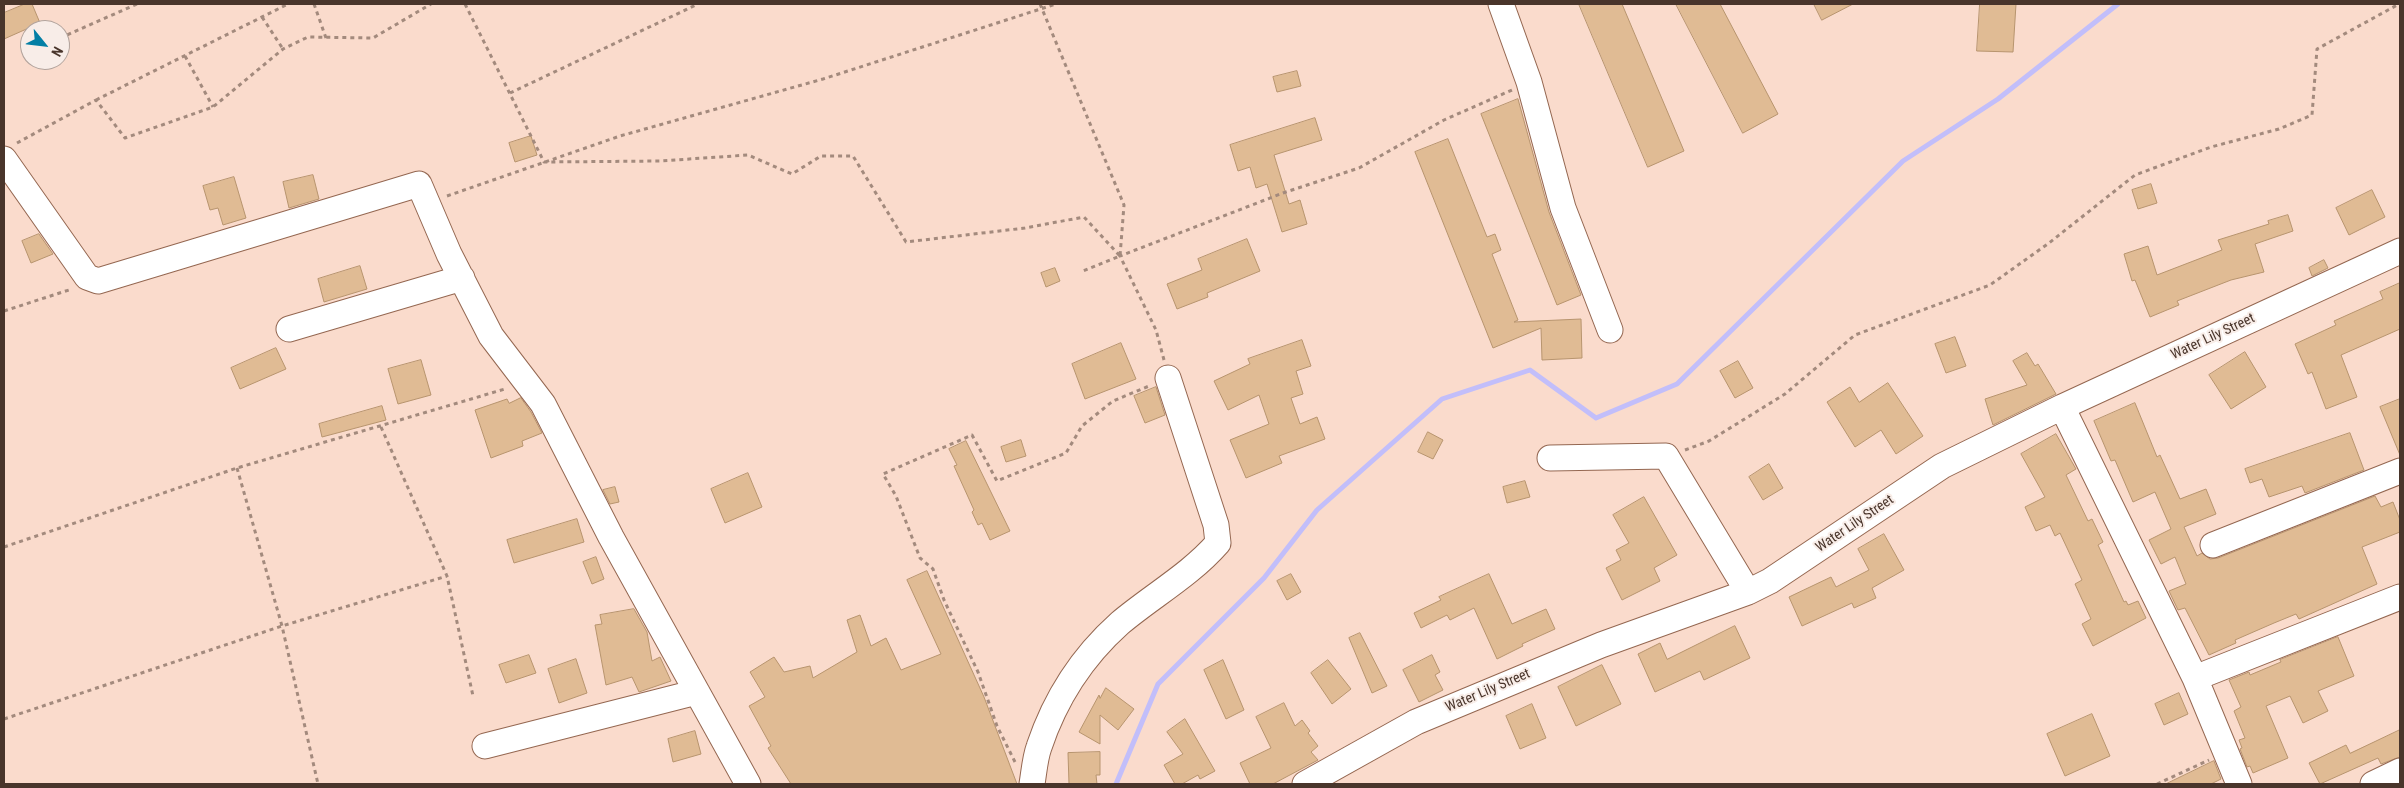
<!DOCTYPE html>
<html>
<head>
<meta charset="utf-8">
<style>
  body { margin:0 }
  #map { position:relative; width:2404px; height:788px; overflow:hidden; background:#fadbcc; font-family:"Roboto Condensed",sans-serif }
  canvas { display:block }
  .frame { position:absolute; inset:0; border:5px solid #49352b; pointer-events:none }
  .north { position:absolute; left:20px; top:20px; width:50px; height:50px; box-sizing:border-box; background:#f8ede8; border:1px solid #b2a39c; border-radius:50%; rotate:119deg; font-size:14px; font-weight:700; line-height:20px; text-align:center; color:#49352b }
  .north::after { content:''; display:block; margin:auto; width:18px; height:22px; background:#037fa5; clip-path:polygon(50% 0,100% 100%,50% 72%,0 100%) }
</style>
</head>
<body>
<div id="map">
<canvas width="2404" height="788"></canvas>
<div class="frame"></div>
<div class="north">N</div>
</div>
<script>
const ctx = document.querySelector('canvas').getContext('2d');
ctx.lineJoin = 'round';
function stroke(path, color, width, dash) { ctx.strokeStyle = color; ctx.lineWidth = width; ctx.lineCap = dash ? 'butt' : 'round'; ctx.setLineDash(dash || []); ctx.stroke(path); }
function fillPath(path, color) { ctx.fillStyle = color; ctx.fill(path, 'evenodd'); }
function label(font, color, halo, rows, align = 'center') {
  ctx.font = font + ' "Roboto Condensed",sans-serif'; ctx.lineWidth = 4; ctx.setLineDash([]); ctx.textBaseline = 'middle'; ctx.strokeStyle = halo; ctx.fillStyle = color; for (const [text, x, y, turn = 0] of rows) {
    ctx.save(); ctx.translate(x, y); ctx.rotate((+turn || 0) * Math.PI / 180); ctx.textAlign = isNaN(turn) ? turn : align; if (halo) ctx.strokeText(text, 0, 0); ctx.fillText(text, 0, 0); ctx.restore();
  }
}
const stream = new Path2D(`
  M1116,784l42,-100 106,-106 53,-68 125,-111 88,-29 66,48 81,-34 226,-223 95,-62 120,-95`);
const building = new Path2D(`
  M25,4h7l8,19 -36,16v-26z
  M1579,4h43l62,147 -36,16z
  M1676,4h44l58,110 -35,19z
  M1814,4h39l-31,16z
  M1980,4h36l-3,48 -36,-1z
  M1297,71l4,15 -24,6 -4,-15z
  M1518,99l31,113 32,83 -24,10 -76,-191z
  M1315,118l7,22 -48,15 15,49 11,-4 7,24 -25,8 -15,-48 -11,4 -6,-21 -12,4 -8,-26z
  M531,136l6,19 -22,7 -6,-19z
  M1448,139l39,98 8,-3 6,16 -9,4 26,66 -4,2 67,-3 1,39 -40,2 -1,-32 -48,20 -78,-196z
  M313,175l6,24 -30,9 -6,-26z
  M234,177l12,41 -23,7 -5,-17 -8,2 -7,-24z
  M2151,184l6,19 -19,6 -6,-19z
  M2372,190l13,27 -36,18 -13,-27z
  M2288,215l5,16 -38,13 9,28 -33,8 -54,21 2,4 -29,12 -15,-37 -3,1 -8,-27 24,-8 9,29 65,-25 -4,-10 51,-16 -1,-3z
  M39,234l14,20 -22,9 -9,-22z
  M1247,239l13,32 -53,22 1,4 -31,12 -10,-25 35,-14 -4,-11z
  M2324,260l4,8 -16,8 -3,-8z
  M360,266l7,23 -43,13 -6,-23z
  M1055,268l5,13 -14,6 -5,-14z
  M2400,283v46l-59,26 16,42 -31,12 -14,-37 -4,2 -13,-30 41,-19 -2,-4 49,-22 -3,-7z
  M1955,337l11,29 -20,7 -11,-29z
  M1302,340l9,26 -15,5 7,23 -12,4 9,26 17,-7 8,22 -46,17 3,7 -36,15 -16,-38 39,-16 -10,-29 -31,15 -14,-29 36,-17 -2,-5z
  M1121,343l15,36 -51,20 -13,-35z
  M276,348l10,21 -46,20 -9,-21z
  M2245,352l21,35 -35,22 -22,-34z
  M2027,353l8,13 3,-2 18,30 -63,31 -8,-26 42,-14 -14,-24z
  M421,360l10,35 -33,9 -10,-35z
  M1738,361l15,27 -18,10 -15,-27z
  M1888,383l35,53 -27,18 -15,-24 -26,17 -28,-45 23,-15 9,15z
  M1156,387l9,28 -20,8 -11,-27z
  M521,398l10,14 11,21 -20,8 1,5 -32,12 -16,-48 32,-11 2,4z
  M2400,399v56l-20,-48z
  M2135,403l22,54 3,-2 20,44 26,-10 10,25 -32,13 13,29 5,-3 8,6 8,-1 157,-62 6,11 12,-5 7,18v12l-38,15 15,37 -78,35 -3,-5 -22,9 -39,17 1,3 -27,12 -24,-47 -7,2 -9,-19 17,-7 -11,-27 -14,7 -12,-24 22,-11 -16,-37 -22,10 -18,-42 -4,1 -17,-40z
  M382,406l4,14 -64,17 -3,-13z
  M1428,432l15,8 -10,19 -15,-7z
  M2350,433l14,37 -59,23 -3,-7 -33,11 -7,-18 -12,4 -5,-14z
  M2056,434l20,35 -10,6 22,46 4,-2 11,23 -5,3 26,57 2,-1 2,4 10,-4 8,17 -53,28 -11,-22 9,-5 -16,-35 7,-4 -22,-47 -5,3 -5,-11 -14,6 -11,-24 20,-10 -24,-43z
  M1021,440l5,16 -20,6 -5,-15z
  M966,441l44,90 -20,9 -8,-17 -4,2 -6,-13 2,-2 -20,-44 3,-1 -8,-16z
  M1769,464l14,24 -20,12 -14,-23z
  M748,473l14,34 -37,16 -14,-34z
  M1525,481l5,16 -23,6 -4,-16z
  M615,487l4,15 -9,2 -7,-14z
  M1644,497l33,58 -23,13 6,13 -38,19 -16,-32 15,-8 -5,-10 13,-7 -16,-28z
  M577,519l7,23 -70,21 -7,-23z
  M1884,534l20,36 -32,18 4,10 -22,10 -2,-5 -50,23 -13,-29 42,-20 5,10 33,-17 -11,-21z
  M596,557l8,22 -12,5 -9,-22z
  M927,571l57,126 33,87h-226l-23,-36 3,-2 -22,-40 16,-9 -15,-25 24,-15 10,15 26,-6 3,12 44,-26 -10,-32 13,-5 11,31 15,-8 15,32 40,-16 -34,-74z
  M1291,574l10,18 -14,8 -10,-19z
  M1489,574l23,50 34,-15 9,20 -33,15 1,2 -26,13 -23,-51 -24,12 -3,-5 -26,13 -7,-15 27,-13 -2,-3z
  M634,609l13,23 5,29 8,-4 11,24 -32,11 -7,-15 -26,8 -11,-60 7,-1 -2,-9z
  M1735,626l15,32 -46,22 -4,-9 -45,21 -17,-38 22,-11 7,16z
  M1360,633l27,53 -15,7 -23,-55z
  M2338,637l16,39 -36,15 10,20 -25,12 -13,-27 -24,10 22,52 -35,15 -3,-7 -3,1 -7,-18 2,-1 -3,-8 6,-2 -11,-27 7,-4 -12,-27 20,-8 1,3 31,-13 -1,-2z
  M529,655l7,18 -30,10 -7,-18z
  M1432,655l8,17 -5,3 8,15 -24,12 -16,-32z
  M576,659l11,34 -28,10 -11,-34z
  M1223,660l21,50 -18,9 -22,-49z
  M1328,660l23,29 -19,15 -21,-31z
  M1602,665l19,39 -45,22 -18,-39z
  M1106,688l28,21 -16,21 -18,-15v29l-21,-12 20,-37 1,3z
  M2179,693l9,21 -24,11 -9,-21z
  M1284,703l11,23 7,-6 8,11 -2,2 10,13 -7,6 7,8 -45,24h-23l-10,-21 31,-15 -15,-31z
  M1532,704l14,34 -26,11 -14,-33z
  M2092,714l18,42 -45,20 -18,-42z
  M1185,719l30,52 -15,8 -2,-4 -16,9h-7l-11,-19 19,-11 -16,-22z
  M2400,730v27l-19,7 -3,-6 -58,26 -11,-21 37,-18 4,8z
  M695,731l6,23 -28,8 -5,-23z
  M1100,752v23h-4l1,9h-28l-1,-31z
  M2214,761l7,18 -10,5h-45z`);
const path = new Path2D(`
  M314,4l12,34
  M465,4l79,158 116,-1 88,-6 44,19 29,-18h32l53,86 119,-14 59,-11 36,39
  M1040,4l84,201 -4,51 -37,15
  M262,17l21,32
  M60,38l77,-34
  M185,56l28,51
  M510,93l188,-89
  M96,100l192,-96
  M17,143l79,-43 29,38 88,-31 70,-58 25,-12 65,1 58,-34
  M447,196l173,-60 203,-57 233,-75
  M4,311l68,-22
  M1164,360l-8,-30 -36,-74 163,-63 76,-25 85,-48 68,-30
  M381,427l66,149 26,120
  M1685,450l24,-9 76,-47 70,-59 135,-50 59,-42 86,-68 76,-28 68,-18 33,-14 5,-66 82,-45
  M237,468l45,158 36,158
  M4,547l233,-79 268,-79
  M4,719l278,-93 165,-50
  M1015,762l-18,-36 -19,-54 -34,-72 -11,-31 -13,-11 -24,-62 -13,-22 89,-39 25,46 69,-28 16,-27 31,-25 36,-15
  M2157,784l52,-24`);
const minor = new Path2D(`
  M1501,4l28,78 34,126 47,122
  M4,159l83,118 11,4 321,-97 30,70 42,82 52,68 68,133 137,247
  M289,329l173,-51
  M2062,407l133,271 44,106
  M1550,458l116,-2 82,136
  M2213,545l187,-74
  M2195,678l205,-81
  M485,746l212,-54
  M1032,784c2,-12 3,-26 7,-37 16,-48 44,-91 81,-124 32,-27 70,-48 98,-80l-2,-18 -48,-147
  M1305,784l111,-62 185,-77 147,-53 22,-11 172,-115 120,-59 338,-156
  M2373,784l27,-13`);
const streetNames = [
  ["Water Lily Street",2213,337,-25],
  ["Water Lily Street",1855,524,-34],
  ["Water Lily Street",1488,691,-23]
];
stroke(stream, '#c2befa', 5);
fillPath(building, '#e0bb94');
stroke(building, '#b7946e', 1);
stroke(minor, '#946751', 27);
stroke(path, '#a38a7d', 3, [4, 4]);
stroke(minor, '#fff', 25);
label('14px', '#49352b', '#f8ede8', streetNames);
</script>
</body>
</html>
